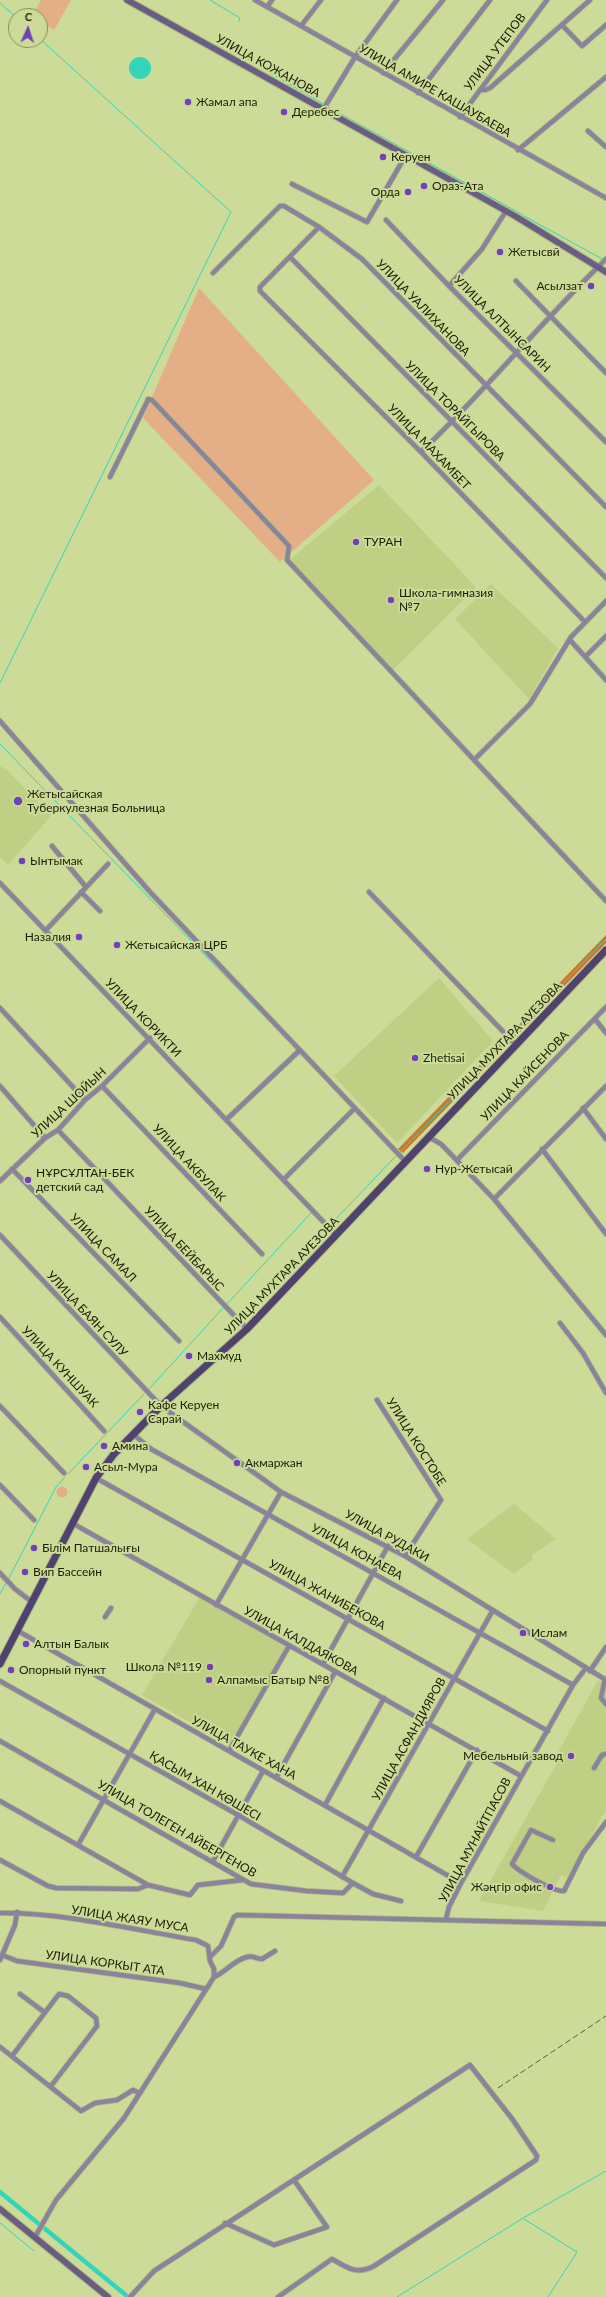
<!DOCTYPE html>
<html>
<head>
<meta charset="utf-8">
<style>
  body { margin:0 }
  #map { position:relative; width:606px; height:2297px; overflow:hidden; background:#ccdb98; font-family:Lato,sans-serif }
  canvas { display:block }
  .north { position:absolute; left:8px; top:8px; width:40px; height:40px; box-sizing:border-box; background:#ccdb98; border:1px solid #858f5d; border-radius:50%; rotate:3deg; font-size:11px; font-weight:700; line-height:16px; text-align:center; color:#1a1e04 }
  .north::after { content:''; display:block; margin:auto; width:14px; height:18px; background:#7240b7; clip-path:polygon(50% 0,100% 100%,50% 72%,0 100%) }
</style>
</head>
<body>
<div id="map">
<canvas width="606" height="2297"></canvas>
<div class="north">С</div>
</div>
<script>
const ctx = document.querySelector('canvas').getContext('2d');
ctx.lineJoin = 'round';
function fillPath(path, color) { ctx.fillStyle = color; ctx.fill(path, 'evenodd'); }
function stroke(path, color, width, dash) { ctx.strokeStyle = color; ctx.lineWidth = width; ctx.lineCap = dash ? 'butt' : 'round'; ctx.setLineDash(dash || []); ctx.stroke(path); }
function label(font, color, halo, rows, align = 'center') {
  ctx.font = font + ' Lato,sans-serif'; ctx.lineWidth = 4; ctx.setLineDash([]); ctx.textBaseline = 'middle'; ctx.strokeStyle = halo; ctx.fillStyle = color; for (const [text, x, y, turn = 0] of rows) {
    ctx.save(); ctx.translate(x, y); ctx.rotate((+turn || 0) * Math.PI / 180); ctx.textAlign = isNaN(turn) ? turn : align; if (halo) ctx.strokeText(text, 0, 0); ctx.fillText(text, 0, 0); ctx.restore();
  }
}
const built = new Path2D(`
  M379,485l97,102 -86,86 -103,-111z
  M491,584l67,64 -29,51 -74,-80z
  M0,766l9,6 42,44 -43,49 -8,-8z
  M439,978l54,63 -96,102 -63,-67z
  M514,1504l42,35 -24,16v5l-18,14 -47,-35z
  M200,1597l87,49 -57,99 -88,-50z
  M598,1680l8,5v125l-39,68 -6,-3 -18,36 -64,-10 78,-138 -3,-3z`);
const green = new Path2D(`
  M41,0h30l-17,30 -14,-8v-6h-8z
  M199,288l175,192 -94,82 -137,-144z
  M56.5 1492a5.5 5.5 0 1 1 11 0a5.5 5.5 0 1 1-11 0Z`);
const forest = new Path2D(`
  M606,935v8l-203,210 -5,-4z`);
const water = new Path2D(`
  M129 68a11 11 0 1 1 22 0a11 11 0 1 1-22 0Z`);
const stream = new Path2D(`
  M210,0l30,18 -1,3
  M0,3l16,14
  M227,45l25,17 71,42
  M328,107l195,108
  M524,216l80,44
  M0,683l231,-471 -191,-173
  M0,744l297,306
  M511,1037l95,-98
  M300,1053l11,12
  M400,1152l109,-112
  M330,1225l67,-70
  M226,1305l85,-92 14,14
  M149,1389l75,-82
  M68,1474l76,-80
  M8,1580l48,-93 9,-10
  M0,1594l6,-11
  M524,2219l53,33 -29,45
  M0,2223l34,28
  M397,2297l126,-79 83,-47`);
const canal = new Path2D(`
  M0,2192l39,32
  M44,2228l83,68`);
const street = new Path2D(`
  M255,0l351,198
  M267,7l5,-7
  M562,25l20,21 24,-21
  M301,26l20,-26
  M383,73l60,-73
  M480,90h5l5,-2 100,-88
  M418,93l72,-93
  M324,108l31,-51 42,-57
  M460,117l87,-117
  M588,131l18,16
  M518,150l88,-73
  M292,184l75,38 39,-67
  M386,220l63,66 157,156
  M319,227l-59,60v4l161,161 164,170
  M290,257l316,321
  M213,273l67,-67h4l35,21 43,32 244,248
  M516,281l90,92
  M449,286l33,-37 24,-38
  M421,452c65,-62 121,-131 185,-193
  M110,477l37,-75 1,-3 4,1 137,146 -2,14 319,341
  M570,640l36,40
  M585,657l21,-21
  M0,721l151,172 255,269
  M474,760l56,-56 41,-67 35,-36
  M52,846l34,41
  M0,883l336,352
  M81,892l19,19
  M369,892l148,154
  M46,930l62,-66
  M0,1008l85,92
  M595,1019l11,14
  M0,1086l45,52
  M102,1086l160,168
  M583,1108l23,31
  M226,1120l74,-70
  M58,1130l189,199
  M427,1139h5l9,5 53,55 112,136
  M542,1149l64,85
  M457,1160l149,-153
  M12,1169l167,172
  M284,1179l71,-71
  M0,1181l45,-43 13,-8 27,-30 17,-14 48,-48
  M494,1199l112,-113
  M0,1235l161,171 120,86 124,64 201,124
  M0,1317l104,114
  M560,1323l23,30 23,40
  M377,1400l64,100 -36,56
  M0,1406l64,67
  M133,1434l18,15 422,236
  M96,1478l452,253
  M0,1485l34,35
  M72,1523l449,253
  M0,1573l15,16 17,13
  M216,1605l65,-113
  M105,1617l6,-9
  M18,1631l443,252
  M323,1664l65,-118
  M590,1671l16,-24
  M605,1679l-4,19 5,6
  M0,1681l238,134 115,68 20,11 28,7
  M0,1741l251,143 56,7 36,2 10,-10
  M229,1751l60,-105
  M594,1768l8,-13 4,-1
  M276,1778l59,-106
  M0,1801l148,84 42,10 8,-10 45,-5
  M325,1805l59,-107
  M553,1840l-22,-10 -19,34c7,8 42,28 52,27l19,-38 23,-31
  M78,1845l77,-136
  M416,1857l61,-107
  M0,1860l48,26 8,2 82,1 10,-4
  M213,1861l50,-90
  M342,1877l151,-267
  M0,1913c61,-1 135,17 196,27l12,6 2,15 4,8v8l-90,141 -68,82 -21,37
  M446,1919l3,-12 12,-24 112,-198 13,-17
  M2,1955l15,6 163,22 26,6
  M210,1957l11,-11 13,-29 3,-2 369,9
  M0,1960l15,-35 2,-13
  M214,1977c12,-5 20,-17 33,-20 6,-2 9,2 15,2l13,-8
  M20,1994l24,18
  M0,2047l81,64 14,-8 22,-3 16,-10 6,3
  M12,2056l47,-62 9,2 28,22 1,8 -46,60
  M225,2223l49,22 53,-18 -33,-47
  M130,2297l24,-26 316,-206 43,55 24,36 -1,4 -162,106c-17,9 -27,2 -42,-7l-54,38`);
const secondary = new Path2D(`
  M127,0l388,216 91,56
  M0,2209l108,88`);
const primary = new Path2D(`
  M0,1664l96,-186 18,-24 47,-48 86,-77 359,-379`);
const rail = new Path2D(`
  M498,2088l108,-72`);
const markers = [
  [188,102,4,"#7240b7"],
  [284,112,4,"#7240b7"],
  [383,157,4,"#7240b7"],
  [424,186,4,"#7240b7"],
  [408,192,4,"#7240b7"],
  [500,252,4,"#7240b7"],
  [591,286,4,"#7240b7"],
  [356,542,4,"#7240b7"],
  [391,600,4,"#7240b7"],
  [18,801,5,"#7240b7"],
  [22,861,4,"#7240b7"],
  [79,937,4,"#7240b7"],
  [117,945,4,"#7240b7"],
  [415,1058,4,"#7240b7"],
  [427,1169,4,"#7240b7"],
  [28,1180,4,"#7240b7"],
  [189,1356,4,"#7240b7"],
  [140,1412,4,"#7240b7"],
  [104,1446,4,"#7240b7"],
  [237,1463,4,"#7240b7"],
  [86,1467,4,"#7240b7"],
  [34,1548,4,"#7240b7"],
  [25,1572,4,"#7240b7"],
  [523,1633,4,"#7240b7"],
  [26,1644,4,"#7240b7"],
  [210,1667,4,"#7240b7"],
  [11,1670,4,"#7240b7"],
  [209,1680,4,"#7240b7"],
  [571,1756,4,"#7240b7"],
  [550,1887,4,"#7240b7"]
];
const streetNames = [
  ["УЛИЦА УТЕПОВ",495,52,-53],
  ["УЛИЦА КОЖАНОВА",268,66,29],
  ["УЛИЦА АМИРЕ КАШАУБАЕВА",435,91,30],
  ["УЛИЦА УАЛИХАНОВА",423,308,46],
  ["УЛИЦА АЛТЫНСАРИН",502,324,45],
  ["УЛИЦА ТОРАЙГЫРОВА",455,411,45],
  ["УЛИЦА МАХАМБЕТ",429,447,46],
  ["УЛИЦА КОРИКТИ",143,1018,46],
  ["УЛИЦА МУХТАРА АУЕЗОВА",505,1041,-46],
  ["УЛИЦА КАЙСЕНОВА",525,1076,-46],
  ["УЛИЦА ШОЙЫН",69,1103,-43],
  ["УЛИЦА АКБУЛАК",189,1163,47],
  ["УЛИЦА САМАЛ",103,1248,46],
  ["УЛИЦА БЕЙБАРЫС",184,1249,47],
  ["УЛИЦА МУХТАРА АУЕЗОВА",282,1276,-46],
  ["УЛИЦА БАЯН СУЛУ",87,1314,47],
  ["УЛИЦА КУНШУАК",60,1367,47],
  ["УЛИЦА КОСТОБЕ",416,1442,58],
  ["УЛИЦА РУДАКИ",387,1536,29],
  ["УЛИЦА КОНАЕВА",357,1552,29],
  ["УЛИЦА ЖАНИБЕКОВА",327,1595,29],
  ["УЛИЦА КАЛДАЯКОВА",301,1641,29],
  ["УЛИЦА АСФАНДИЯРОВ",409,1739,-61],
  ["УЛИЦА ТАУКЕ ХАНА",244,1748,29],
  ["ҚАСЫМ ХАН КӨШЕСІ",205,1786,30],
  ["УЛИЦА ТОЛЕГЕН АЙБЕРГЕНОВ",177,1829,30],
  ["УЛИЦА МУНАЙТПАСОВ",475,1840,-62],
  ["УЛИЦА ЖАЯУ МУСА",130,1919,9],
  ["УЛИЦА КОРКЫТ АТА",105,1963,8]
];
const poiNames = [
  ["Жамал апа",196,102],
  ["Деребес",292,112],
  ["Керуен",391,157],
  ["Ораз-Ата",432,186],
  ["Орда",400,192,"right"],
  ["Жетысвй",508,252],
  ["Асылзат",583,286,"right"],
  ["ТУРАН",364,542],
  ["Школа-гимназия",399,593],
  ["№7",399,607],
  ["Жетысайская",27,794],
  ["Туберкулезная Больница",27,808],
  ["Ынтымак",30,861],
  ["Назалия",71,937,"right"],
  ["Жетысайская ЦРБ",125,945],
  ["Zhetisai",423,1058],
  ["Нур-Жетысай",435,1169],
  ["НҰРСҰЛТАН-БЕК",36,1173],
  ["детский сад",36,1187],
  ["Махмуд",197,1356],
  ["Кафе Керуен",148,1405],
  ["Сарай",148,1419],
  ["Амина",112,1446],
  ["Акмаржан",245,1463],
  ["Асыл-Мура",94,1467],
  ["Білім Патшалығы",42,1548],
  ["Вип Бассейн",33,1572],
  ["Ислам",531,1633],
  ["Алтын Балык",34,1644],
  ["Школа №119",202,1667,"right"],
  ["Опорный пункт",19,1670],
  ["Алпамыс Батыр №8",217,1680],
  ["Мебельный завод",563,1756,"right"],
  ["Жәңгір офис",542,1887,"right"]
];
fillPath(built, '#bfcf84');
fillPath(green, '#e4af86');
fillPath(forest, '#c9782d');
fillPath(water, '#33d5ba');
stroke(stream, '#33d5ba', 1);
stroke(canal, '#33d5ba', 4.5);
stroke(street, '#acb97d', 6);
stroke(secondary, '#acb97d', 8);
stroke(primary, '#acb97d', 9);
stroke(street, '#8b839e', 4.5);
stroke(secondary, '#695d83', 6);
stroke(primary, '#51416f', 7);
stroke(rail, '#575f37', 1, [6, 3]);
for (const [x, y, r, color] of markers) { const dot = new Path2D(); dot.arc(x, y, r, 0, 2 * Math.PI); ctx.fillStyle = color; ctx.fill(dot); stroke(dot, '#ccdb98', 1.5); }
label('12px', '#1a1e04', '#ccdb98', streetNames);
label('12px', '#1a1e04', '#ccdb98', poiNames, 'left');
</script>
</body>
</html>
